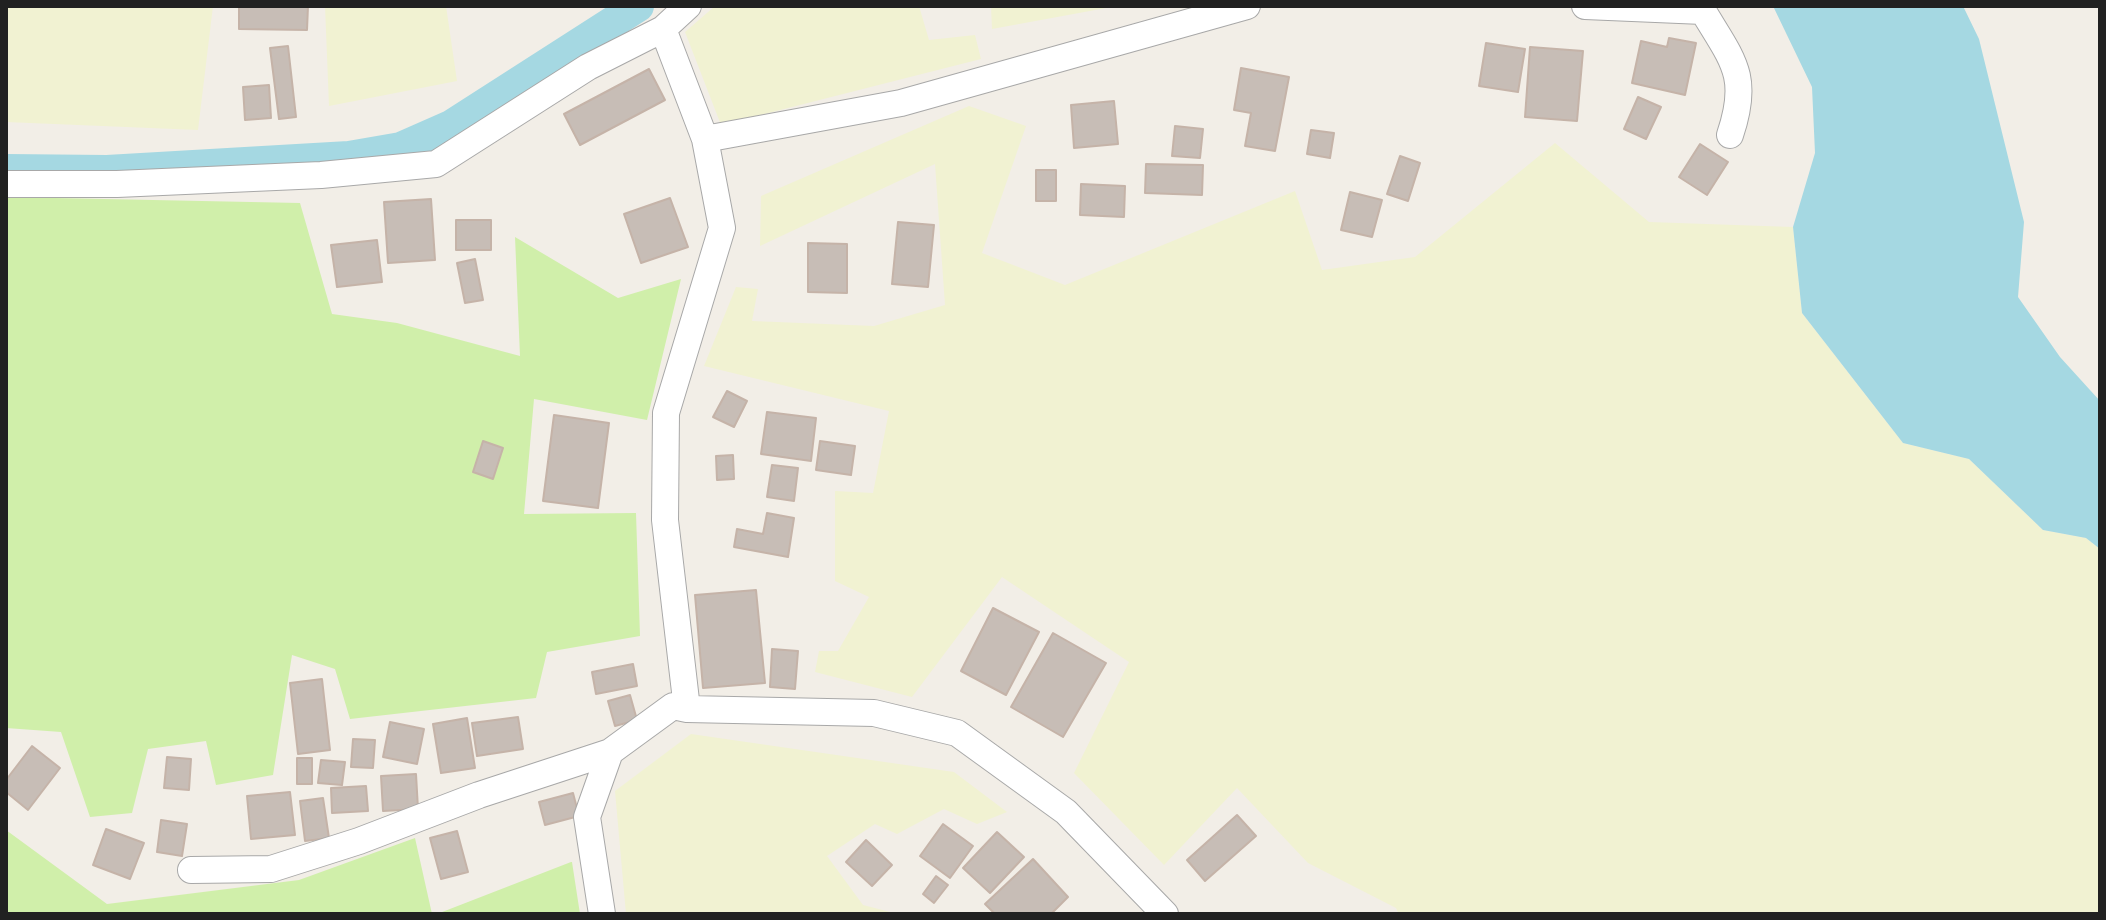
<!DOCTYPE html>
<html>
<head>
<meta charset="utf-8">
<style>
  body { margin:0 }
  #map { position:relative; width:2106px; height:920px; overflow:hidden; background:#f2eee7; font-family:Montserrat,sans-serif }
  canvas { display:block }
  .frame { position:absolute; inset:0; border:8px solid #212121; pointer-events:none }
</style>
</head>
<body>
<div id="map">
<canvas width="2106" height="920"></canvas>
<div class="frame"></div>
</div>
<script>
const ctx = document.querySelector('canvas').getContext('2d');
ctx.lineJoin = 'round';
function fillPath(path, color) { ctx.fillStyle = color; ctx.fill(path, 'evenodd'); }
function stroke(path, color, width, dash) { ctx.strokeStyle = color; ctx.lineWidth = width; ctx.lineCap = dash ? 'butt' : 'round'; ctx.setLineDash(dash || []); ctx.stroke(path); }
const farmland = new Path2D(`
  M6,6h207l-15,124 -192,-8z
  M325,6h121l11,75 -128,25z
  M715,6h204l10,34 46,-5 6,24 -260,66 -36,-93z
  M991,6h126l-125,23z
  M969,106l57,20 -44,127 83,32 230,-94 27,79 93,-13 140,-114 94,79 144,5 9,86 101,130 66,16 74,71 43,8 14,11v365h-701l-3,-6 -88,-45 -71,-75 -73,77 -90,-92 55,-111 -127,-85 -90,120 -97,-25 4,-21h19l31,-54 -34,-16v-90l38,2 16,-82 -185,-45 32,-79 22,2 -6,32 122,5 71,-21 -10,-141 -175,82 1,-50z
  M691,734l263,38 53,40 -30,12 -33,-15 -47,25 -22,-10 -48,32 36,49 35,9h-272l-11,-123z`);
const grass = new Path2D(`
  M6,197l294,6 32,111 65,9 123,33 -5,-119 103,61 63,-19 -34,141 -113,-21 -10,115 112,-1 4,123 -93,16 -11,46 -186,21 -15,-50 -43,-14 -19,120 -57,10 -10,-44 -58,8 -16,64 -42,4 -29,-85 -55,-4z
  M6,830l101,74 192,-24 116,-42 17,76h-426z
  M572,862l8,52h-143l134,-52z`);
const water = new Path2D(`
  M1773,6h190l16,33 45,183 -6,75 42,60 40,44v148l-14,-11 -43,-8 -74,-71 -66,-16 -101,-130 -9,-86 22,-74 -3,-66z`);
const canal = new Path2D(`
  M6,170l101,1 242,-14 52,-9 50,-22 187,-120`);
const building = new Path2D(`
  M239,6h69l-1,24 -68,-1z
  M1669,38l27,5 -11,52 -53,-12 9,-42 26,6z
  M1486,43l39,6 -7,43 -39,-6z
  M288,46l8,71 -17,2 -9,-71z
  M1530,47l53,4 -6,70 -52,-4z
  M1241,68l48,9 -14,74 -30,-5 6,-33 -17,-3z
  M649,69l16,31 -85,45 -16,-31z
  M269,85l2,33 -26,2 -2,-33z
  M1638,97l23,10 -15,32 -22,-10z
  M1114,101l4,43 -44,4 -3,-43z
  M1175,126l28,3 -3,29 -28,-2z
  M1311,130l23,3 -4,25 -23,-4z
  M1700,144l28,18 -21,33 -28,-18z
  M1400,156l20,7 -12,38 -21,-7z
  M1146,164l57,1 -1,30 -57,-2z
  M1036,170h20v31h-20z
  M1081,184l44,2 -1,31 -44,-2z
  M1350,192l32,8 -10,37 -31,-7z
  M670,198l18,49 -47,16 -17,-49z
  M431,199l4,61 -47,3 -4,-61z
  M456,220h35v30h-35z
  M898,222l36,3 -6,62 -36,-3z
  M377,240l5,42 -45,5 -6,-42z
  M808,243l39,1v49l-39,-1z
  M475,259l8,41 -18,3 -8,-40z
  M727,391l20,10 -13,26 -21,-10z
  M767,412l49,6 -5,43 -50,-7z
  M554,415l55,8 -11,85 -55,-7z
  M483,441l20,7 -10,31 -20,-7z
  M820,441l35,5 -4,29 -35,-5z
  M733,455l1,24 -17,1 -1,-24z
  M772,465l26,3 -4,33 -27,-4z
  M767,513l27,5 -6,39 -54,-10 3,-18 26,5z
  M756,590l9,93 -62,5 -8,-93z
  M993,608l46,24 -33,63 -45,-24z
  M1053,633l53,30 -43,74 -52,-30z
  M772,649l26,2 -3,38 -25,-2z
  M633,664l4,22 -41,8 -4,-22z
  M322,679l8,71 -32,4 -8,-71z
  M630,695l7,25 -22,6 -7,-25z
  M518,717l5,32 -46,7 -5,-33z
  M467,718l8,50 -34,5 -8,-49z
  M390,722l34,7 -7,35 -34,-7z
  M353,739l22,1 -2,28 -22,-1z
  M32,746l28,22 -32,42 -22,-18v-12z
  M167,757l24,2 -2,31 -25,-2z
  M297,758h15v26h-15z
  M321,760l24,2 -3,23 -24,-2z
  M416,774l2,35 -35,2 -2,-35z
  M366,786l2,25 -36,2 -1,-25z
  M290,792l5,43 -44,4 -4,-43z
  M573,793l6,23 -34,9 -6,-23z
  M323,798l6,40 -24,3 -5,-40z
  M1237,815l19,21 -51,45 -18,-21z
  M161,820l26,4 -5,32 -25,-4z
  M943,824l30,22 -23,32 -30,-22z
  M106,829l38,14 -14,36 -37,-14z
  M457,831l11,41 -27,7 -11,-41z
  M997,832l27,25 -34,36 -27,-25z
  M866,840l26,25 -20,21 -26,-24z
  M1033,859l35,38 -17,17h-56l-10,-10z
  M936,876l12,9 -14,18 -11,-9z`);
const minor = new Path2D(`
  M1585,6l118,5c30,50 47,65 27,124
  M663,29l42,110 17,89 -56,185 -1,107 22,189 187,4 83,20 109,79 99,102
  M705,139l196,-36 346,-97
  M6,184h111l204,-9 115,-11 152,-97 75,-38 25,-23
  M191,870l80,-1 88,-28 120,-46 131,-43 63,-46 14,3
  M602,914l-15,-97 23,-65`);
fillPath(farmland, '#f1f2d2');
fillPath(grass, '#d0efaa');
fillPath(water, '#a5d8e2');
stroke(canal, '#a5d8e2', 32);
fillPath(building, '#c7bdb6');
stroke(building, '#c5b3a8', 2);
stroke(minor, '#a8a8a8', 28);
stroke(minor, '#fff', 26);
</script>
</body>
</html>
